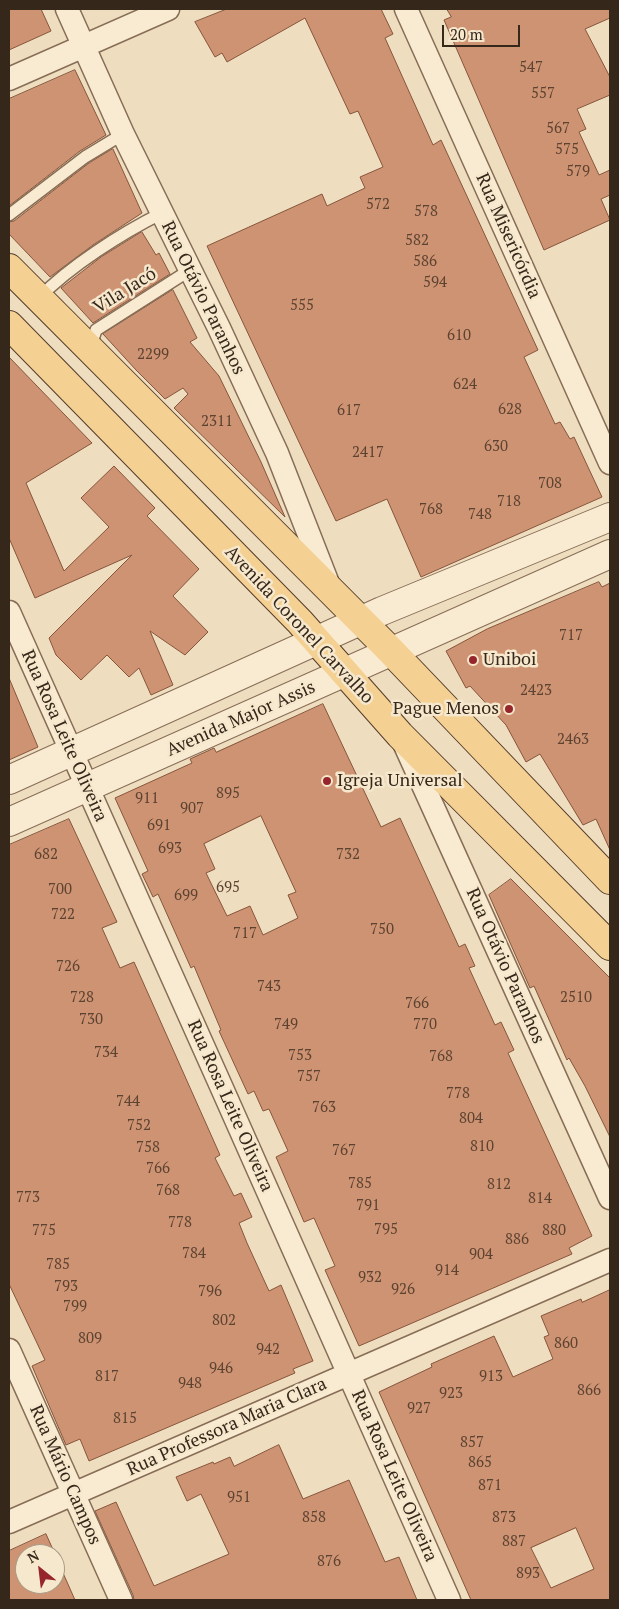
<!DOCTYPE html>
<html>
<head>
<meta charset="utf-8">
<style>
  body { margin:0 }
  #map { position:relative; width:619px; height:1609px; overflow:hidden; background:#eeddbe; font-family:"PT Serif",serif }
  canvas { display:block }
  .frame { position:absolute; inset:0; border:10px solid #36271b; pointer-events:none }
  .north { position:absolute; left:15px; top:1544px; width:50px; height:50px; box-sizing:border-box; background:#f6e8cd; border:1px solid #a99b86; border-radius:50%; rotate:331deg; font-size:14px; font-weight:700; line-height:20px; text-align:center; color:#36271b }
  .north::after { content:''; display:block; margin:auto; width:18px; height:22px; background:#97252c; clip-path:polygon(50% 0,100% 100%,50% 72%,0 100%) }
  .scale { position:absolute; left:442px; top:25px; width:78px; height:22px; box-sizing:border-box; border:2px solid #36271b; border-top:0; padding-left:6px; font-size:15px; line-height:18px; white-space:nowrap; color:#36271b; -webkit-text-stroke:4px #f6e8cd; paint-order:stroke }
</style>
</head>
<body>
<div id="map">
<canvas width="619" height="1609"></canvas>
<div class="frame"></div>
<div class="north">N</div>
<div class="scale">20 m</div>
</div>
<script>
const ctx = document.querySelector('canvas').getContext('2d');
ctx.lineJoin = 'round';
function fillPath(path, color) { ctx.fillStyle = color; ctx.fill(path, 'evenodd'); }
function stroke(path, color, width, dash) { ctx.strokeStyle = color; ctx.lineWidth = width; ctx.lineCap = dash ? 'butt' : 'round'; ctx.setLineDash(dash || []); ctx.stroke(path); }
function label(font, color, halo, rows, align = 'center') {
  ctx.font = font + ' "PT Serif",serif'; ctx.lineWidth = 5; ctx.setLineDash([]); ctx.textBaseline = 'middle'; ctx.strokeStyle = halo; ctx.fillStyle = color; for (const [text, x, y, turn = 0] of rows) {
    ctx.save(); ctx.translate(x, y); ctx.rotate((+turn || 0) * Math.PI / 180); ctx.textAlign = isNaN(turn) ? turn : align; if (halo) ctx.strokeText(text, 0, 0); ctx.fillText(text, 0, 0); ctx.restore();
  }
}
const building = new Path2D(`
  M9,9h32l10,22 -42,19z
  M227,9h154l12,25 -8,4 48,107 8,-5 97,210 -14,7 31,67 5,-2 10,17 4,-2 28,60 -181,80 -34,-78 -51,22 -129,-275 115,-52 5,12 38,-18 -5,-11 23,-10 -25,-56 -8,3 -45,-96 -78,44 -5,-9 -7,4 -20,-35z
  M447,9h163v9l-25,11 25,48v18l-33,14 9,20 -7,3 20,43 11,-5v25l-9,4 9,21 -66,30 -100,-230 7,-3z
  M75,70l31,65 -26,16 -71,55v-107z
  M113,149l29,64 -49,32 -43,32 -41,-43v-12l5,-1 75,-58z
  M142,232l14,23 3,-2 11,21 -77,49 -32,-35 40,-31z
  M173,290l24,48 -7,4 29,34 42,86 24,55 -111,-109 14,-14 -5,-6 -18,11 -29,-29 -33,-36z
  M9,357l83,86 -66,40 38,88 45,-44 -28,-29 33,-32 41,42 -8,8 52,53 -26,27 35,36 -23,23 -35,-24 23,54 -22,10 -12,-27 -10,9 -22,-22 -26,25 -25,-25 -7,-17 83,-83 -97,43 -26,-60z
  M599,582l3,5 8,-4v267l-14,-31 -13,6 -43,-71 -14,8 -20,-37 -36,-39 -4,2 -20,-37 41,-22z
  M9,678l29,69 -29,13z
  M323,704l58,123 19,-9 59,129 6,-3 10,22 -6,2 26,57 6,-3 13,28 -6,3 84,183 -23,12 3,6 -213,92 -34,-76 10,-4 -21,-48 -10,4 -28,-65 12,-6 -19,-42 -6,2 -9,-20 -6,3 -29,-63 2,-1 -27,-64 -3,2 -33,-74 -5,3 -11,-23 6,-3 -33,-73 77,-35 -2,-4 11,-5 13,-6 2,4zM261,816l35,76 -8,3 10,23 -35,17 -13,-29 -23,10 -21,-43 9,-4 -11,-25z
  M69,819l48,103 -15,6 18,40 14,-6 86,193 -5,3 19,38 7,-3 11,24 -13,6 8,20 22,48 12,-6 32,76 -20,8 2,4 -206,88 -9,-22 -14,6 -34,-79 13,-6 -36,-76v-439z
  M511,879l99,99v159l-25,-51 -16,-28 -2,2 -33,-74 -4,2 -41,-93z
  M610,1290v310h-139l-92,-208 53,-25 -1,-3 63,-28 19,41 40,-18 -9,-22 5,-2 -8,-19 40,-17 1,3zM576,1528l18,41 -43,19 -20,-40z
  M279,1445l24,54 46,-19 36,82 14,-5 18,43h-283l-1,-5 -38,-84 21,-9 38,84 75,-32 -28,-60 -14,7 -11,-24 37,-15 1,2 16,-7 4,9z
  M46,1534l9,20h-30v30h30v-29l20,45h-66v-49z`);
const service = new Path2D(`
  M9,215l76,-58 38,-23
  M39,298c31,-32 83,-65 123,-85
  M90,349l6,-19 94,-60`);
const minor = new Path2D(`
  M67,9l56,125 96,194 58,125 52,133
  M406,9l204,454
  M9,79l159,-70
  M9,612l212,474 228,514
  M404,743l206,455
  M9,1350l112,250
  M9,1522l601,-262`);
const tertiary = new Path2D(`
  M9,780l373,-169 228,-94
  M9,822l601,-268`);
const primary = new Path2D(`
  M9,268l382,383 219,229
  M9,325l291,297 100,113 210,211`);
const markers = [
  [473,660,5,"#97252c"],
  [509,709,5,"#97252c"],
  [327,781,5,"#97252c"]
];
const numberNames = [
  ["547",531,68],
  ["557",543,94],
  ["567",558,129],
  ["575",567,150],
  ["579",578,172],
  ["572",378,205],
  ["578",426,212],
  ["582",417,241],
  ["586",425,262],
  ["594",435,283],
  ["555",302,306],
  ["610",459,336],
  ["2299",153,355],
  ["624",465,385],
  ["628",510,410],
  ["617",349,411],
  ["2311",217,422],
  ["630",496,447],
  ["2417",368,453],
  ["708",550,484],
  ["718",509,502],
  ["768",431,510],
  ["748",480,515],
  ["717",571,636],
  ["2423",536,691],
  ["2463",573,740],
  ["895",228,794],
  ["911",147,799],
  ["907",192,809],
  ["691",159,826],
  ["693",170,849],
  ["682",46,855],
  ["732",348,855],
  ["695",228,888],
  ["700",60,890],
  ["699",186,896],
  ["722",63,915],
  ["750",382,930],
  ["717",245,934],
  ["726",68,967],
  ["743",269,987],
  ["728",82,998],
  ["2510",576,998],
  ["766",417,1004],
  ["730",91,1020],
  ["749",286,1025],
  ["770",425,1025],
  ["734",106,1053],
  ["753",300,1056],
  ["768",441,1057],
  ["757",309,1077],
  ["778",458,1094],
  ["744",128,1102],
  ["763",324,1108],
  ["804",471,1119],
  ["752",139,1126],
  ["810",482,1147],
  ["758",148,1148],
  ["767",344,1151],
  ["766",158,1169],
  ["785",360,1184],
  ["812",499,1185],
  ["768",168,1191],
  ["773",28,1198],
  ["814",540,1199],
  ["791",368,1206],
  ["778",180,1223],
  ["795",386,1230],
  ["775",44,1231],
  ["880",554,1231],
  ["886",517,1240],
  ["784",194,1254],
  ["904",481,1255],
  ["785",58,1265],
  ["914",447,1271],
  ["932",370,1278],
  ["793",66,1287],
  ["926",403,1290],
  ["796",210,1292],
  ["799",75,1307],
  ["802",224,1321],
  ["809",90,1339],
  ["860",566,1344],
  ["942",268,1350],
  ["946",221,1369],
  ["817",107,1377],
  ["913",491,1377],
  ["948",190,1384],
  ["866",589,1391],
  ["923",451,1394],
  ["927",419,1409],
  ["815",125,1419],
  ["857",472,1443],
  ["865",480,1463],
  ["871",490,1486],
  ["951",239,1498],
  ["858",314,1518],
  ["873",504,1518],
  ["887",514,1542],
  ["876",329,1562],
  ["893",528,1574]
];
const streetNames = [
  ["Rua Misericórdia",508,236,66],
  ["Vila Jacó",125,291,-32],
  ["Rua Otávio Paranhos",203,298,64],
  ["Avenida Coronel Carvalho",299,625,47],
  ["Avenida Major Assis",241,719,-24],
  ["Rua Rosa Leite Oliveira",64,736,66],
  ["Rua Otávio Paranhos",505,966,66],
  ["Rua Rosa Leite Oliveira",230,1106,66],
  ["Rua Professora Maria Clara",227,1427,-24],
  ["Rua Mário Campos",65,1475,66],
  ["Rua Rosa Leite Oliveira",394,1476,66]
];
const poiNames = [
  ["Uniboi",483,660],
  ["Pague Menos",499,709,"right"],
  ["Igreja Universal",337,781]
];
fillPath(building, '#ce9372');
stroke(building, '#86553c', 1);
stroke(service, '#876d56', 14);
stroke(minor, '#876d56', 25);
stroke(tertiary, '#876d56', 30);
stroke(primary, '#543c2b', 30);
stroke(service, '#f9ebd1', 11);
stroke(minor, '#f9ebd1', 22);
stroke(tertiary, '#f9ebd1', 28);
stroke(primary, '#f4d093', 28);
for (const [x, y, r, color] of markers) { const dot = new Path2D(); dot.arc(x, y, r, 0, 2 * Math.PI); ctx.fillStyle = color; ctx.fill(dot); stroke(dot, '#f6e8cd', 2); }
label('15px', '#5c4231', null, numberNames);
label('18px', '#36271b', '#f6e8cd', streetNames);
label('18px', '#36271b', '#f6e8cd', poiNames, 'left');
</script>
</body>
</html>
